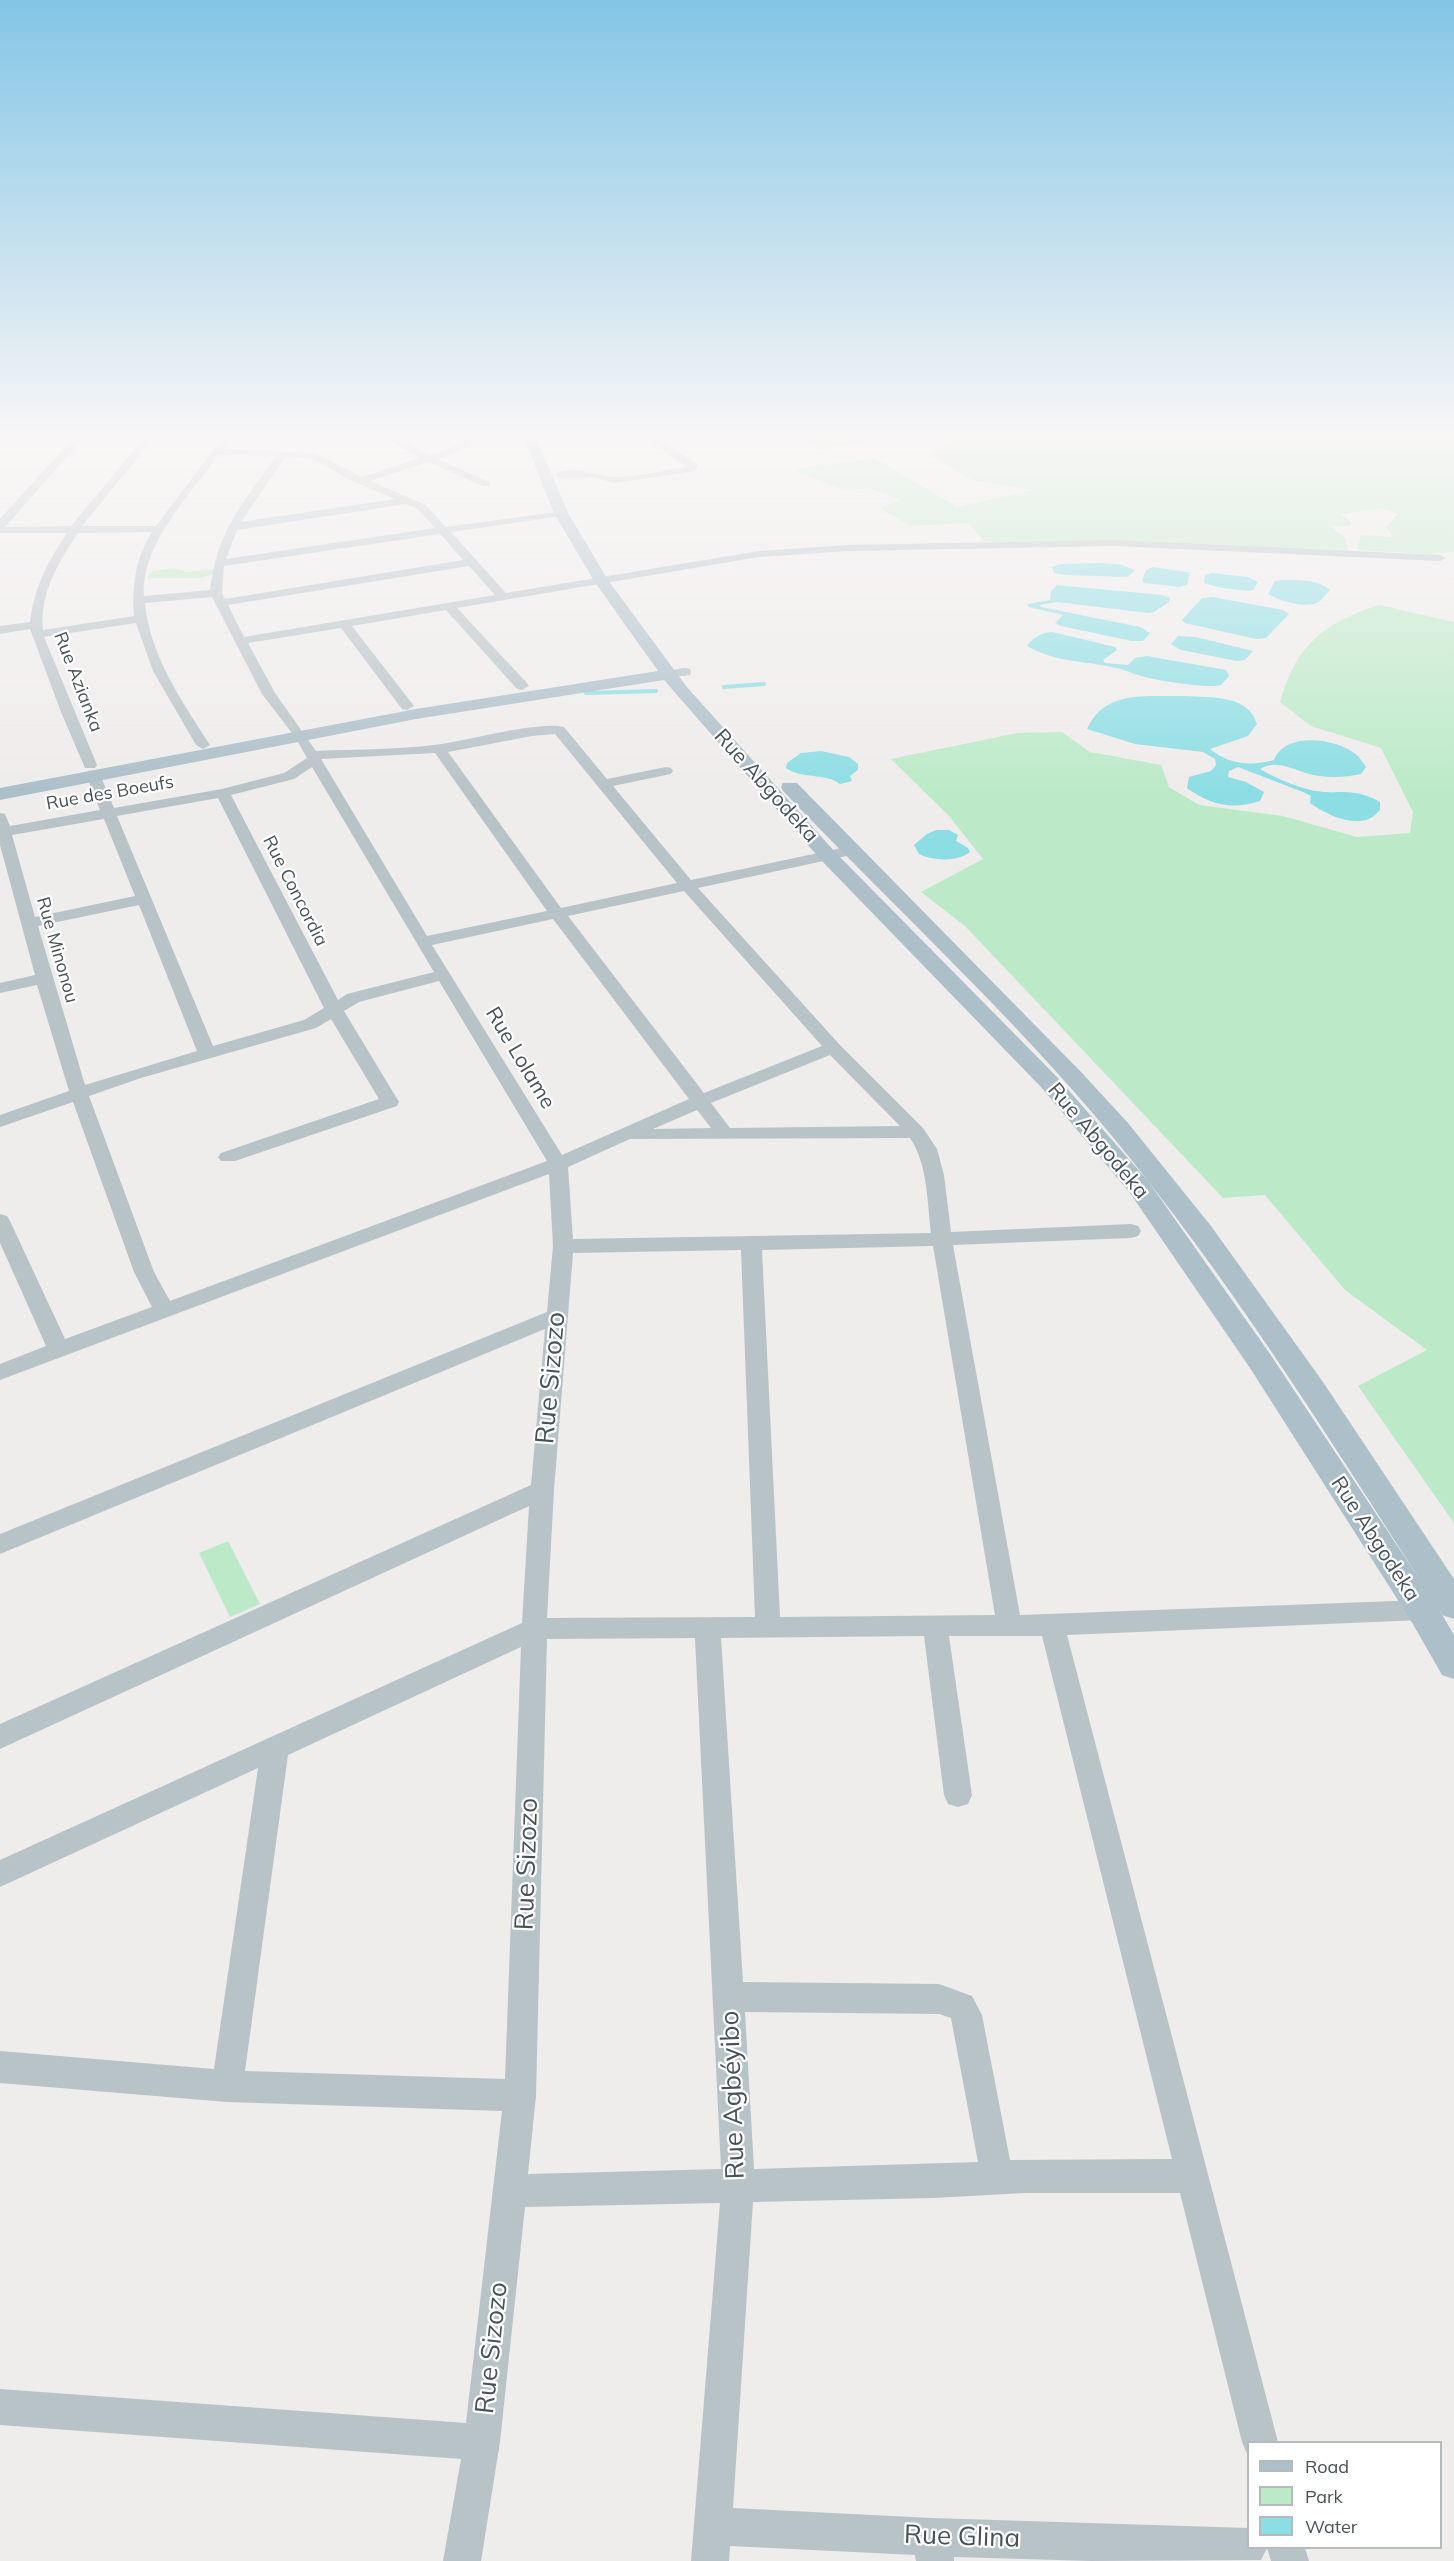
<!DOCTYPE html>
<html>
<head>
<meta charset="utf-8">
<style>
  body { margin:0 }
  #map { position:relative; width:1454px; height:2561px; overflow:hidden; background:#efecec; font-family:Mulish,sans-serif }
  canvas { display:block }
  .legend { position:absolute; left:1247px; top:2441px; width:195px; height:108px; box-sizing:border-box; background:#fff; border:2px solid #b5babc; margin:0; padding:8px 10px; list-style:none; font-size:18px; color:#465258 }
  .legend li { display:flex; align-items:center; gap:12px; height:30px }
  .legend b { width:30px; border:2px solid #b5babc }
</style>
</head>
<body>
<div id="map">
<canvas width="1454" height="2561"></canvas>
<ul class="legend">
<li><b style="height:8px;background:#adbfc9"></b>Road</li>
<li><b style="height:16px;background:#bceac8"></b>Park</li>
<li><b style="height:16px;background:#8ddee4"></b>Water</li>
</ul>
</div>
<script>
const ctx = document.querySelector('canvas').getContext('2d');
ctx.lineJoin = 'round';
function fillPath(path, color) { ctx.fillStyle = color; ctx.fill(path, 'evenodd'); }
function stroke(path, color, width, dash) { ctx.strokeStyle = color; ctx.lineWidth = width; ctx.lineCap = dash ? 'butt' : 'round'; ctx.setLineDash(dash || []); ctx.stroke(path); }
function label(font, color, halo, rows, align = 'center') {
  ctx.font = font + ' Mulish,sans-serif'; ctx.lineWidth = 4.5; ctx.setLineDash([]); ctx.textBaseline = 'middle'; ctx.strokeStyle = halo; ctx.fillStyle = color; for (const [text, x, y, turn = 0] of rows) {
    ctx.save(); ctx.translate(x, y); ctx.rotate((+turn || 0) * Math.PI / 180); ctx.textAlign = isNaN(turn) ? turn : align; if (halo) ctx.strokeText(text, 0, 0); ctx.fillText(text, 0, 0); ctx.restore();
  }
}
const green = new Path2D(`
  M795,433h86l-10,3 -4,7 -49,6z
  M917,433h42l26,6 31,-6h438v119l-25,2 -72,-4 4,-15 32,2 -7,-10 12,-13 -16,-6 -41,6 10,8 -1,4 -18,1 14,12 2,12 -364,-10 -16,-18 -57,3 -32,-18 22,-8 -32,-12 -23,3 -54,-21 82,-12 83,49 77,-17 -60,-9 -46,-27 27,-12z
  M174,568l13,4 27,-3 2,3 -14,6h-55l5,-7z
  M1379,605l75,17v901l-96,-137 69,-36 -82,-60 -80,-95 -42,3 -258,-272 -44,-34 62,-33 -34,-43 -58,-57 126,-26 45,-1 28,20 71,13 8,22 30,18 84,11 74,21 53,-4 3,-21 -32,-64 -70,-22 -31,-24c16,-57 43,-79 99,-97z
  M228,1541l32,63 -30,13 -31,-64z`);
const water = new Path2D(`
  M1102,563l20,2 13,5 -7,7 -63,-2 -11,-2 -2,-6 10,-3z
  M1153,567l34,5 3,1 -3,12 -8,2 -34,-4 -3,-2 4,-11z
  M1212,573l36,4 10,5 -5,8 -4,1 -28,-3 -17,-5 1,-8z
  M1281,580c15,0 38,-1 49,10 -3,3 -7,8 -10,11 -12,9 -41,0 -52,-7l7,-13z
  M1057,585l105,10 8,3 -1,4 -15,10 -6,1 -91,-11 -17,3 1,2 99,20 10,6 -7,8h-11l-71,-15 -6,-3 8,-8 -35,-8v-3l22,-4 1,-9z
  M1213,597l70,13 6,4 -23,24 -10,1 -71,-16 -3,-3 20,-22z
  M1052,632l63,15 2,3 -14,10 2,3 23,2 7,-7 12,-2 79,14 3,6 -8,9c-14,4 -68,-5 -83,-10 -7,-2 -14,-6 -22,-7 -29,-7 -63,-6 -89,-22 6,-9 14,-13 25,-14z
  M1178,636l18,1 57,14 -8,9 -8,1 -56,-11 -10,-6z
  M1184,696c26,2 64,-2 73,28l-9,12 -38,13c19,16 41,17 64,11 11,-29 63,-22 83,-5 3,3 6,8 9,12l-5,7c-14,3 -28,4 -42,2 -20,-2 -40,-19 -59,-7 14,8 31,16 47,20 29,8 42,-4 73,13v8c-3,3 -7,7 -11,9 -19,7 -44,-5 -59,-16l1,-7 -8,-4 -65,-25 -9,4 -1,6 18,5 18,10 -4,9c-28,9 -50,4 -73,-13l2,-11 22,-6 5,-6 -1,-6 -12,-7 -68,-8 -48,-15c18,-40 60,-32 97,-33z
  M821,751l28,6 9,7v6l-8,6 2,5 -12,3c-16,-12 -37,-4 -54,-16l1,-5 14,-10z
  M936,830h13l9,5 -2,6 12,7 2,4c-12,10 -37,9 -51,2l-5,-9 13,-11z`);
const stream = new Path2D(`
  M724,687l40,-3
  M586,693l70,-2`);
const minor = new Path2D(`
  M0,433h27l-5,3 -22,2z
  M78,433h10l-83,94 66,-1 77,-93h10l-76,93h74l70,-93h10l-12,16 91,4 47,24 58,-19 -31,-18 -7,-7h10l37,22c14,-5 33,-8 40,-22h10c-8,16 -25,20 -42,26l53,23v4h-8l-54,-24 -58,19 56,24 20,22 119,-16 1,2 -5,3 -110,16 55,61 253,-42 89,-6 267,-5 325,15 6,3 -6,3 -325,-15 -267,5 -89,6 -302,51 70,75 2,3 -7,4 -5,-1 -71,-79 -94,16 62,80 -7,4 -5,-1 -61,-81 -93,15 27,50 41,58c41,-2 84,-1 125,-7 30,-4 97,-23 123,-17l43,52 59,-12 5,1 2,3 -2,3 -58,12 78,94 160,-34 5,2 3,3 -3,3 -158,34 141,156 84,84 14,21 7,26 7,57 180,-8 7,2 3,5 -3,5 -7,2 -178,7 67,370 402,-15 9,3 4,7 -4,7 -9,3 -355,15 211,807h-30v14l-6,-14 -62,-249h-155l-91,5 -181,4 -20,306 199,10 316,10v20h19l-6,12 -170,1 -137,-4v4h-38l-1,-6 -185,-9 -1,15h-38l29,-358 -195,4 -25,235 -19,119h-38l18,-102 -461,-34v-36l466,34 36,-312 -275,-9 -227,-19v-32l214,18 44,-301 -258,119v-27l522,-237 7,-117 -529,243v-25l531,-239 14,-156 -545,225v-20l547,-222 6,-66 -4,-72 -549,206v-16l46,-18 -46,-103v-29l7,2 3,5 55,118 87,-32 -18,-35 -61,-170 -73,25v-12l69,-24 -32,-106 -37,8v-10l35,-8 -35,-130v-32l5,1 5,12 90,-16 -13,-33 7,-4 7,4 13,31 108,-19 62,-16 23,-15 -12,-21 -33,-43 -50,-97 -67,6c5,53 37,98 65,142l-7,4 -7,-4 -43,-74 -17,-48 -92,14 53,128 -2,3h-10l-24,-56 -31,-83 -30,5v-8l30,-4c4,-34 18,-61 37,-89h-67v-14zM219,455l57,1c-33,47 -59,74 -66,134l-66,6c-4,-50 47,-103 75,-141zM286,456l27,3 35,20 47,20 -154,23zM406,504l12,5 17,19 -209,31 11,-29zM152,532c-17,27 -20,54 -18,84l-91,14c-4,-36 16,-69 35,-97zM440,534l23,26 -238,39 -3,-6 2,-27zM469,566l26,29 -251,42 -16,-32zM555,734l122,149 -116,25 -113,-156 84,-16zM435,753l112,158 -120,25 -106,-177zM312,767l122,205 -87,22 -9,6 -107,-205 63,-16zM218,798l106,210 -20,12 -91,26 -96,-230zM104,819l31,77 -100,21 -23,-82zM684,891l138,155 -118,47 -136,-177zM139,905l58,146 -112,34 -47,-159zM553,919l136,180 -127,56 -130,-210zM439,981l108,180 -377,140 -16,-29 -65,-176 52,-18 175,-50 15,-9 48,80 -158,54 -3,4 3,4h14l162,-55 2,-4 -55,-91 15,-9zM830,1055l70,71 -170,2 -19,-25zM697,1110l14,18 -58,1zM910,1138c18,27 17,63 21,95l-358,6 -5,-72 62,-28zM933,1246l62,369 -215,2 -18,-367zM741,1250l14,367 -208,1 7,-128 19,-237zM924,1636l20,159 4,9 10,3 10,-3 4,-9 -23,-159h93l130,523 -162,1 -28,-145 -10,-19 -33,-12 -196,-2 -22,-344zM695,1638l26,531 -193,5 8,-78 11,-457zM521,1647l-16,432 -260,-8 43,-316zM745,2012l194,2 12,4 27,144 -224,7z
  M640,433h11l46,31v5l-5,3 -78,11 -22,-6 -32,1 -5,-3c14,-11 42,0 58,2 19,1 55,-8 74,-10z
  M741,433h12l2,2 -5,3z
  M685,668l5,1 1,3 -1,3 -22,3 -6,-4 1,-3z
  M1267,2548h38l4,13h-38z`);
const major = new Path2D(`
  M522,433h12l34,80 40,67 78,106 149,166 222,225 91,104 122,173 152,229c-98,-153 -194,-306 -310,-447 -101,-122 -219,-230 -329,-345l-2,-4 2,-4h14l285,290 46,50 83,103 112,156 131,197v40l-12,-4 -2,-4 14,24v44l-12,-4 -32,-56 -160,-251 -120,-175 -89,-106 -220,-227 -157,-180 -248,39 -416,81v-12l416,-79 242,-38 -64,-90 -40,-68z`);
const farStreetnames = [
  ["Rue Azianka",78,682,69],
  ["Rue des Boeufs",110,793,-10],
  ["Rue Concordia",295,891,63],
  ["Rue Minonou",57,950,74]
];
const streetNames = [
  ["Rue Abgodeka",766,786,48],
  ["Rue Lolame",520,1058,59],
  ["Rue Abgodeka",1098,1141,50],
  ["Rue Abgodeka",1375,1539,57]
];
const nearStreetnames = [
  ["Rue Sizozo",551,1378,-85],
  ["Rue Sizozo",527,1864,-88],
  ["Rue Agbéyibo",733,2095,-92],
  ["Rue Sizozo",492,2348,-84],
  ["Rue Glina",962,2537,2]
];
fillPath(green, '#bceac8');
fillPath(water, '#8ddee4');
stroke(stream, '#8ddee4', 4);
fillPath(minor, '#b8c3c8');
fillPath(major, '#adbfc9');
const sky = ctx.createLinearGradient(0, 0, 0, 791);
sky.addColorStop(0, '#83c5e6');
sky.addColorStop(0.55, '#f8f6f6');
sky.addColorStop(1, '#f8f6f600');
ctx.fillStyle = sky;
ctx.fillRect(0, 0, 1454, 791);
label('18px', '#465258', '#fff', farStreetnames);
label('21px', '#465258', '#fff', streetNames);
label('26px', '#465258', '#fff', nearStreetnames);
</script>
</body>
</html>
